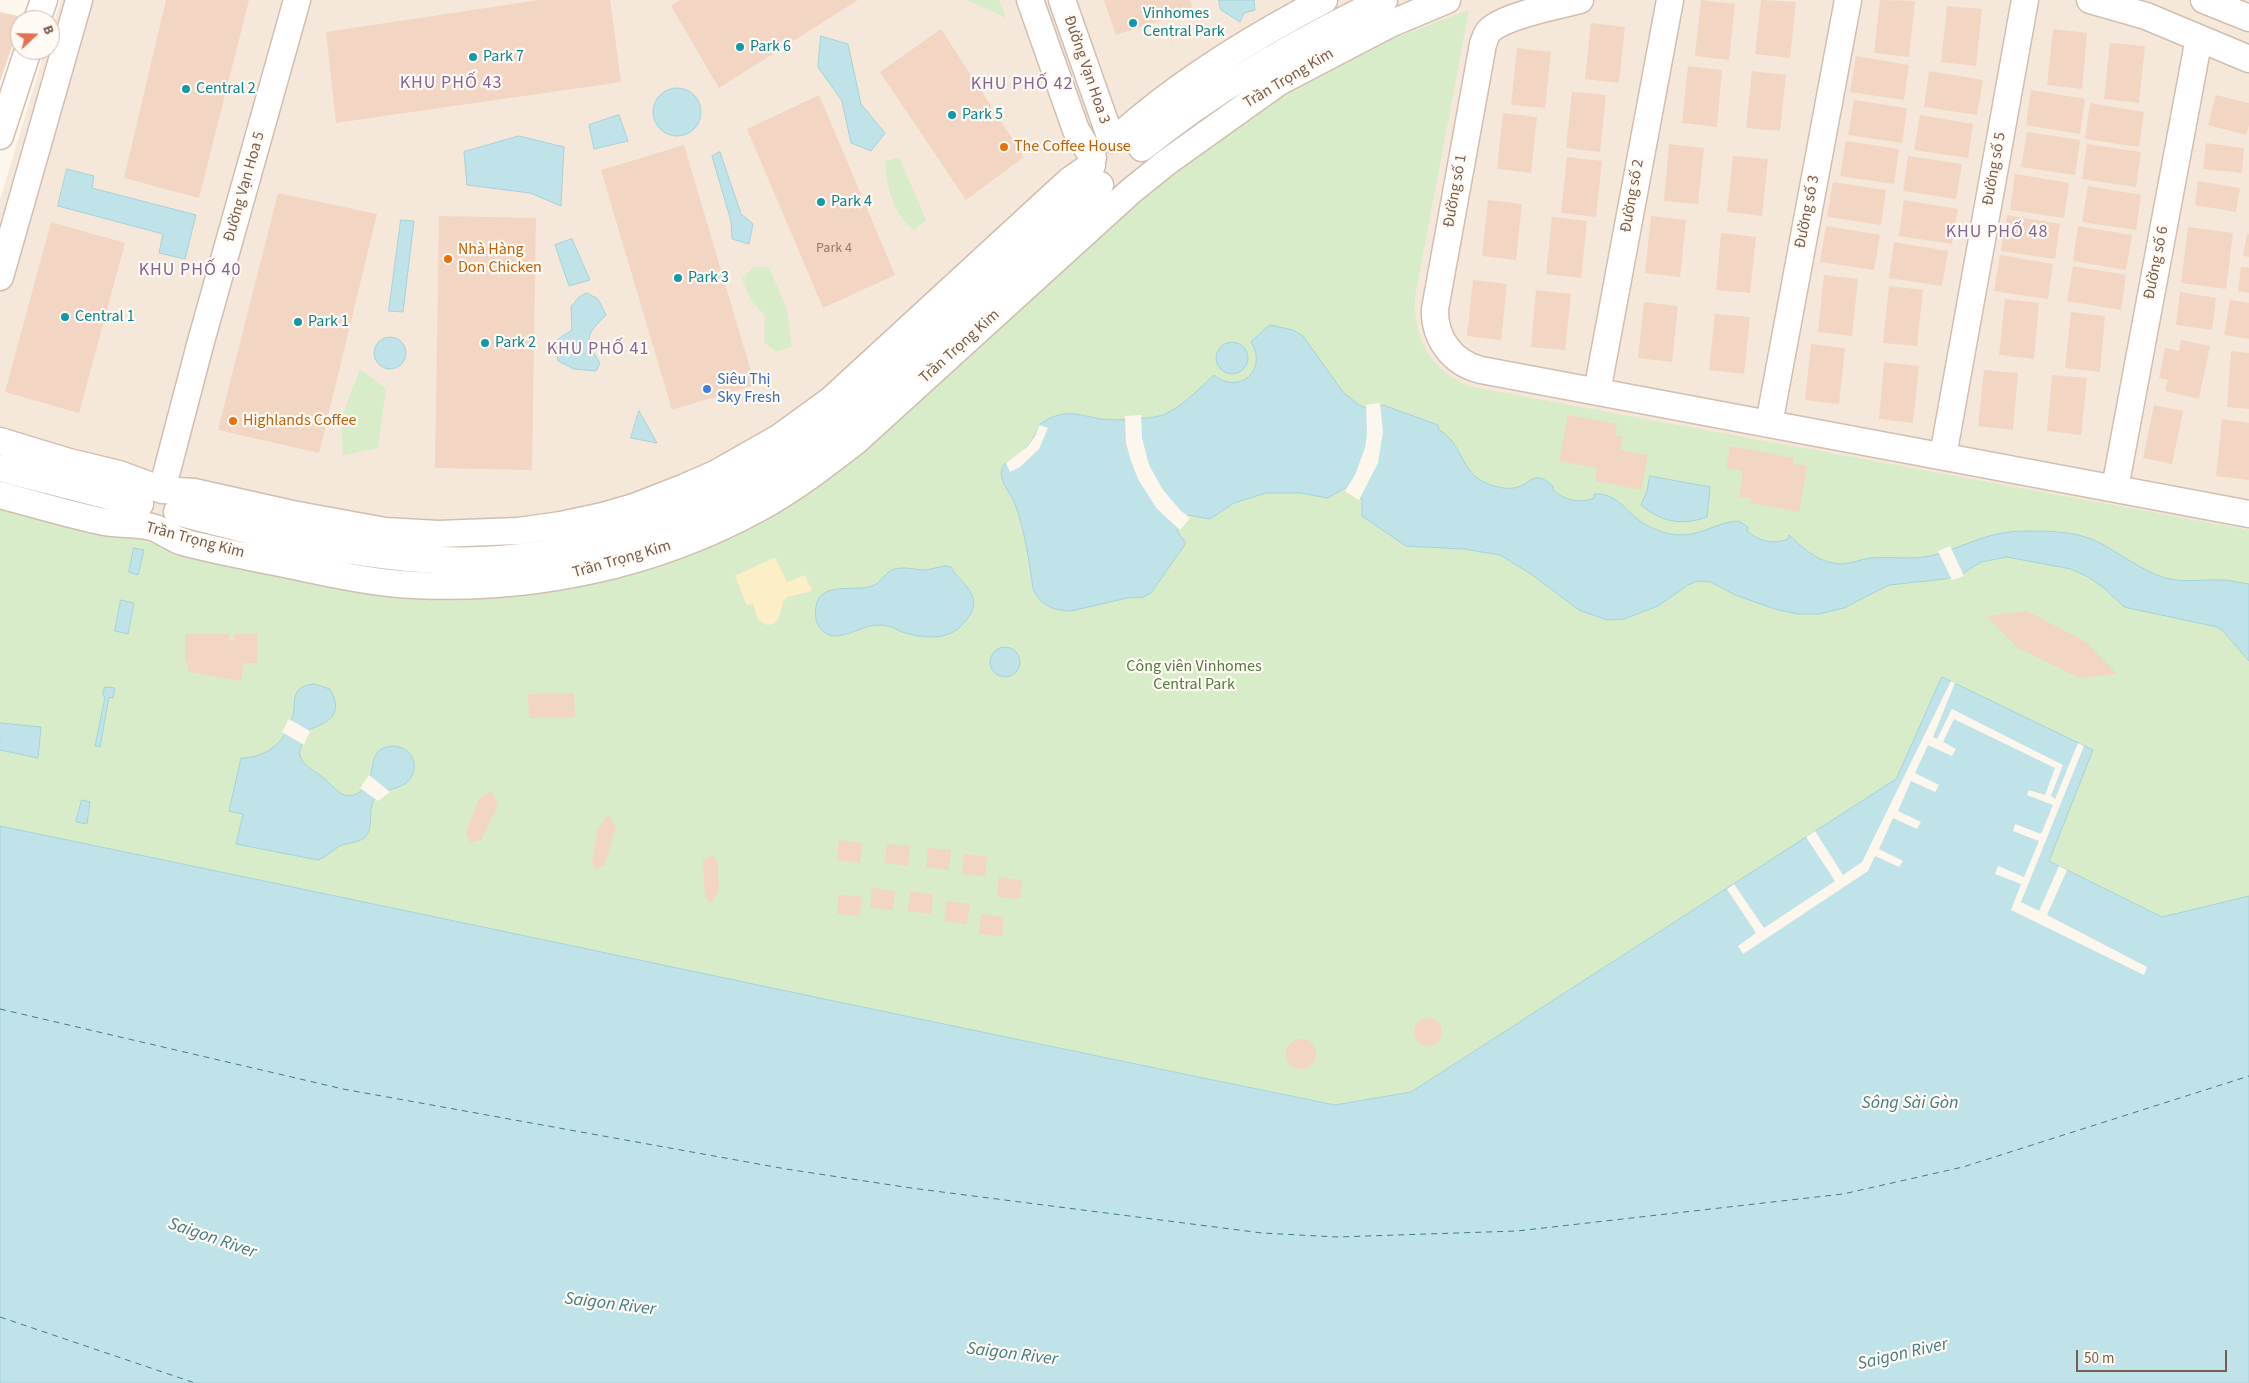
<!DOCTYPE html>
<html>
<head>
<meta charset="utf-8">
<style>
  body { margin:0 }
  #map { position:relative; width:2249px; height:1383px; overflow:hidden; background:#fdf6ec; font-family:"Source Sans 3",sans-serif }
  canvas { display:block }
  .north { position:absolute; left:10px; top:10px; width:50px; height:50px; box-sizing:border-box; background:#fffaf3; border:1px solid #cabbb1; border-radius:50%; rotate:69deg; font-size:14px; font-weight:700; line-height:20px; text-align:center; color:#7a5c4d }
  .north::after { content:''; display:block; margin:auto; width:18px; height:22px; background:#e76f51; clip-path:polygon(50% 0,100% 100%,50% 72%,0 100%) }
  .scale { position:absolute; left:2076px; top:1350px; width:151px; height:22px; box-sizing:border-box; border:2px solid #7a5c4d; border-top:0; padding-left:6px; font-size:15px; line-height:18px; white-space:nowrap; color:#7a5c4d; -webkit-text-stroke:4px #fffaf3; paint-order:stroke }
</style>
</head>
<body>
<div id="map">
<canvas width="2249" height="1383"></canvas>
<div class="north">B</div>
<div class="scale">50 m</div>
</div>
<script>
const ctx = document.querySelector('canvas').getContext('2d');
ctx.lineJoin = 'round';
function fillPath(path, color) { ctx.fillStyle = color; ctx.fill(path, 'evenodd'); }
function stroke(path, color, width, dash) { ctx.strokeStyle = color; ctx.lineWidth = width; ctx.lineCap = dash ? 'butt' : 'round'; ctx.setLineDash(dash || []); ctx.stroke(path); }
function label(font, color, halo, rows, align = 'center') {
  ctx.font = font + ' "Source Sans 3",sans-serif'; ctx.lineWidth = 4.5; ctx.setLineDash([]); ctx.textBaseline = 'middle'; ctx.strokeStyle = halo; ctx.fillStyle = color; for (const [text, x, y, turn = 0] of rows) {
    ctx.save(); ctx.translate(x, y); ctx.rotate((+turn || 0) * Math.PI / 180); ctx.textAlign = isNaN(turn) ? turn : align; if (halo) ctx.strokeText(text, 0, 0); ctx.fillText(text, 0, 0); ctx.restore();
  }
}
const residential = new Path2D(`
  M61,0h2188v896l-190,-30 -1245,133 -394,-86 -420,-87v-626l45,-150h5v-15z`);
const green = new Path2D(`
  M967,0h32l7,18z
  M1469,10l-54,287c-2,43 16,75 57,90l777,143v366l-87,21 -113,-56 44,-111 -150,-73 -47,102 -485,313 -76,13c-446,-91 -890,-187 -1335,-279v-322l179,46 162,35 370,-45 383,-304 158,-128 95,-52z
  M899,157l27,63 -12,10c-22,-17 -27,-43 -29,-69z
  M753,267h16l18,43 5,37 -16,5 -12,-10 1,-26 -15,-17 -8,-20z
  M360,369l26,20 -8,59 -35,7 -2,-36z`);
const sand = new Path2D(`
  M775,557l12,25 18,-7 7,16 -25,6c-10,9 -2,27 -20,28l-9,-5 -5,-16 -6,1 -12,-29z`);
const water = new Path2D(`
  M1219,0h35l1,10 -11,3 -4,9 -19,-12z
  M821,36l27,8 13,60 24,29 -14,18 -20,-8 -9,-42 -24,-34z
  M653 112a24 24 0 1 1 48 0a24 24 0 1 1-48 0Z
  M619,115l9,26 -34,8 -5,-24z
  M519,136l45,11 -3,59 -31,-13 -63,-8 -3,-33z
  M720,152l21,62 12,10 -4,20 -17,-5 -1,-18 -19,-65z
  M67,169l27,7 -2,12 104,27 -11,44 -26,-6 4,-19 -105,-28z
  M401,220l13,1 -11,91 -14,-1z
  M572,239l18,41 -21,6 -14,-41z
  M587,293l11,6 8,16c-21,21 -22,23 -6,48l-4,8 -22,-2 -16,-8 -3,-20 17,-11 -1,-23 8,-10z
  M1270,325l23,5 10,6 40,56 16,13 7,3 17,-3 55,20 1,5c23,12 22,43 47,53 11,5 26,8 37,2 5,-3 10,-8 17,-7 5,1 9,5 13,8v4c12,10 26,14 41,8v-4c21,-1 28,12 42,24 10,8 23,14 35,16 27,5 44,-12 68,-13l9,6 -1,4c12,10 26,14 41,8l1,-4c12,11 26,25 44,28 14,3 24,-3 37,-5 22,-2 47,3 68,-4 32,-10 52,-23 87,-23 23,0 50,0 71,10 23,11 45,30 70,37 19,5 38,1 57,2 8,0 17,3 26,4v77l-26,-30 -6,-4 -93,-20 -20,-19 -16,-11 -17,-8 -64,-12 -26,5 -19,12 -17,5 -56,6 -45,23 -25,6h-21l-20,-4 -43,-15 -24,-13 -13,-1 -10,4 -30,21 -34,13 -17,1 -28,-10 -48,-36 -31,-19 -36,-6 -58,-3 -44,-30v-17l-17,-11 -17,10 -28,-5h-34l-32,10 -24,16 -22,-4 -11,16 9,12 -35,50 -7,4 -17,1 -56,13c-17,0 -32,-6 -38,-23 -4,-28 -8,-57 -18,-84 -4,-10 -17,-24 -13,-36 3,-6 10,-8 15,-12 11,-8 18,-19 22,-31 23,-17 37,-11 62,-6 12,2 50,0 62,-4 20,-9 35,-25 51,-40 25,21 55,-6 37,-33z
  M374 353a16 16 0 1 1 32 0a16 16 0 1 1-32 0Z
  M1216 358a16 16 0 1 1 32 0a16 16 0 1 1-32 0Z
  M639,411l18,32 -26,-5z
  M1650,476l60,11 -3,30c-25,9 -46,5 -66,-12l6,-14z
  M134,548l10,2 -6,25 -9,-3z
  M945,566l6,1c6,13 27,23 22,42 -2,6 -9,14 -13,18 -15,14 -39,11 -58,5 -6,-3 -14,-7 -21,-7 -17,-1 -32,12 -48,11 -6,-1 -12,-6 -15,-11 -3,-6 -3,-12 -2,-19 4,-25 40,-14 56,-20 9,-3 12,-12 20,-16 9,-4 21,-1 30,0 8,0 15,-3 23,-4z
  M121,600l13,3 -6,31 -13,-3z
  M990 662a15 15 0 1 1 30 0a15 15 0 1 1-30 0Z
  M1942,677l151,73 -44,111 113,56 87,-21v487h-2249v-557c445,92 889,188 1335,279l76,-13 485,-313z
  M314,684l16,5c14,25 0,33 -22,41l-9,22c3,14 12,16 22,24 13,9 22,30 41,14 15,-13 6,-31 18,-40 17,-11 40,3 33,23 -6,20 -33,12 -41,31 -2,7 -1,16 -2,23 -3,17 -18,14 -30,19 -8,4 -13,11 -22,14l-82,-16 7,-30 -14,-3 12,-53c26,0 46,-17 52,-43 2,-8 0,-16 4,-23 4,-6 10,-7 17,-8z
  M105,687l10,1 -2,10 -4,-1 -9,50 -5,-1 10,-49 -2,-2z
  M0,723l41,4 -3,31 -38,-8z
  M82,800l8,2 -3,22 -11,-2z`);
const pier = new Path2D(`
  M1380,403l3,29 -5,31 -19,37 -14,-9 10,-16 10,-27 2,-14 -1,-29z
  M1141,415l1,23 7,27 14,25 17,20 10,8 -10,12 -23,-21 -19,-30 -7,-18 -5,-18 -1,-27z
  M1039,425l9,3 -9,21 -19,18 -10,5 -4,-9 21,-16 8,-11z
  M1950,546l14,30 -12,4 -14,-29z
  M1951,681l4,2 -22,54 4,2 15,-30 111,56 -12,31 4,3 23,-56 6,3 -63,156 18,9 20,-45 8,4 -20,45 100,52 -3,8 -133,-65 10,-26 -26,-10 3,-8 26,11 15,-36 -26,-10 2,-7 26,10 12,-29 -26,-10 2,-5 16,5 10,-27 -101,-49 -11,23 13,7 -4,7 -24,-11 -13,28 24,12 -4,7 -24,-11 -13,30 23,11 -4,7 -24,-11 -14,31 24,12 -4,6 -24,-11 -7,15 -125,83 -5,-8 18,-13 -29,-44 7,-5 30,44 71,-47 -29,-44 9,-6 28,44 19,-13z
  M289,719l21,12 -6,14 -22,-13z
  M369,775l21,17 -12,9 -18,-13z`);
const ferry = new Path2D(`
  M0,1009l343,80 443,80 125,19 351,45 75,4 180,-6 326,-37 120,-27 286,-91
  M0,1317l195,66`);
const building = new Path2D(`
  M166,0h83l-50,198 -75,-20z
  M539,0h71l11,82 -285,41 -10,-91z
  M680,0h178l-139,88 -48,-82z
  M1104,0h86l3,10 -77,25z
  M1701,0l34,4 -6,56 -34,-4z
  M1761,0l35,2 -6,56 -35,-4z
  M1880,0l35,1 -6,56 -35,-4z
  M1947,6l35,3 -6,57 -35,-4z
  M0,12l18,4 2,5 -5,10 2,2 -17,48z
  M1591,23l34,4 -6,56 -34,-4z
  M941,29l83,128 -58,43 -86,-128z
  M2053,29l34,4 -5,56 -35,-4z
  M2110,43l35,3 -6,57 -35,-4z
  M1517,48l34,4 -6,56 -34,-3z
  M1856,56l53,9 -5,35 -54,-8z
  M1688,66l34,4 -5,57 -35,-4z
  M1752,71l34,4 -6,56 -34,-3z
  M1929,71l54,9 -6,35 -53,-8z
  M2031,90l54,9 -5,35 -54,-9z
  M1572,92l34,3 -6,57 -34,-4z
  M819,95l76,180 -72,33 -76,-179z
  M2216,95l33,8v22l-3,10 -38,-10z
  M1854,100l53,8 -5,35 -54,-8z
  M2090,103l54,9 -5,35 -54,-8z
  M1503,113l34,4 -6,56 -34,-4z
  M1920,115l53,9 -5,34 -54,-8z
  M2027,132l53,8 -5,35 -54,-8z
  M1846,141l53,8 -5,35 -54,-8z
  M2206,143l38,5 -2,25 -39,-4z
  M1669,144l35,4 -6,56 -34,-3z
  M2087,144l54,8 -5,35 -54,-8z
  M684,145l71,240 -83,25 -71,-240z
  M1733,156l35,3 -6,57 -35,-4z
  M1908,156l54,8 -6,35 -53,-8z
  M1567,157l35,4 -6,56 -35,-4z
  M2015,174l54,9 -5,35 -54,-8z
  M2198,181l42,7 -4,24 -41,-7z
  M1833,182l53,8 -5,35 -54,-8z
  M2088,186l53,9 -5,35 -54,-8z
  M278,193l99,21 -58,239 -101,-23z
  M1488,200l34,4 -6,56 -34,-4z
  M1904,200l54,9 -6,35 -53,-8z
  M2007,215l53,9 -5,35 -54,-8z
  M439,216l97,2 -4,252 -97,-2z
  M1651,216l35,4 -6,57 -35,-4z
  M1552,217l35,4 -6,57 -35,-4z
  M51,222l74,21 -46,170 -74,-21z
  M1826,226l54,9 -6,35 -54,-8z
  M2078,226l54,9 -6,35 -53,-9z
  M2188,227l45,6 -7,56 -45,-6z
  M1721,233l35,4 -6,56 -34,-3z
  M2247,234h2v23l-6,-1z
  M1894,242l54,9 -6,35 -53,-8z
  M2000,255l53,9 -5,35 -54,-8z
  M2073,266l53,9 -5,35 -54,-9z
  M2241,267l8,1v25l-11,-2z
  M1824,275l34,4 -6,57 -34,-4z
  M1473,280l34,4 -6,56 -34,-4z
  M1889,286l34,4 -6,56 -34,-3z
  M1536,290l35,4 -6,56 -34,-3z
  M2180,292l36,6 -4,32 -36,-5z
  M2005,299l34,4 -5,56 -35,-4z
  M2230,300l19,3v36l-25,-4z
  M1644,302l34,4 -6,56 -34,-4z
  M2071,312l34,4 -5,56 -35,-4z
  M1715,314l35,3 -6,57 -35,-4z
  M2181,340l29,6 -11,53 -34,-8 3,-11 -9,-2 6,-30 14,3z
  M1811,344l34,4 -6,56 -34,-4z
  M2231,351l18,2v56l-22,-2z
  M1884,362l35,4 -6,57 -34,-4z
  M1984,370l34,3 -5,57 -35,-4z
  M2052,375l35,3 -6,57 -34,-4z
  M2154,405l29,6 -11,53 -29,-6z
  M1568,415l49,9 -2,11 8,1 -3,14 28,5 -7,35 -46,-9 2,-13 -38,-7z
  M2222,419l27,4v57l-33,-4z
  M1730,446l64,12 -1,6 14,2 -8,46 -49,-9 1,-5 -12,-1 4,-26 -17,-3z
  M2027,611l59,31 31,32 -38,4 -61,-30 -31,-32z
  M185,634h44v7l5,-1v-6h23v29h-13l-3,18 -54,-9 2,-9h-4z
  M574,693l1,24 -46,1 -1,-24z
  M491,791l7,14 -17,35 -11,3 -4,-11 13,-33z
  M609,815l7,12 -11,37 -9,6 -4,-7 6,-35z
  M839,840l23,3 -2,20 -23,-3z
  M887,844l23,2 -2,20 -23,-3z
  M928,848l23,2 -2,20 -23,-3z
  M964,854l23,3 -2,19 -23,-2z
  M712,855l6,8 1,29 -9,12 -5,-6 -2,-37z
  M999,877l23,3 -2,19 -23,-2z
  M872,888l23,3 -2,19 -23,-2z
  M910,892l23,2 -2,20 -23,-3z
  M839,894l23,3 -2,19 -23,-2z
  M947,901l23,3 -3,20 -23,-3z
  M981,914l23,3 -2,19 -23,-2z
  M1414 1032a14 14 0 1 1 28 0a14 14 0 1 1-28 0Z
  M1286 1054a15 15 0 1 1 30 0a15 15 0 1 1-30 0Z`);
const minor = new Path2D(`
  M1030,0l46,130 17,28
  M1062,0l49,139
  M1580,0c-23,6 -73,15 -90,30 -4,3 -5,9 -7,14l-48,265c-1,29 17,54 46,61l768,144
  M2090,0l56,16 103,43
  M2204,0l45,18
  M37,20l7,-20
  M0,136l28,-86
  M1117,138c62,-56 134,-100 207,-138
  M1142,148c73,-60 156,-107 242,-148
  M0,277l79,-277
  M1597,392l73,-392
  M1769,424l79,-424
  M0,441l69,21 50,12 43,16 32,2 98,22 93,17 53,3 80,-3 43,-6 42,-9 31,-9 51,-20 30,-13 65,-37 51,-37 238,-219 23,-16
  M1943,456l82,-456
  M0,468l140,36
  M2115,488l84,-450
  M162,490l38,-145 97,-345
  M0,495c35,9 70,20 105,27 16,3 35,1 50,6 9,4 18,11 28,14 33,9 68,15 102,22 43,9 86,19 129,21 120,6 241,-20 345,-77 35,-19 66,-43 97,-67l275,-250 36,-29 112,-80 111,-58 57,-24
  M177,512c79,21 162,41 244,47 139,10 280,-36 393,-115 42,-30 78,-66 116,-101 57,-53 113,-106 170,-158`);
const markers = [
  [1133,23,5,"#0f9aa8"],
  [740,47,5,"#0f9aa8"],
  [473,57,5,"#0f9aa8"],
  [186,89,5,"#0f9aa8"],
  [952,115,5,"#0f9aa8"],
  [1004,147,5,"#e8710a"],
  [821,202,5,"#0f9aa8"],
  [448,259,5,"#e8710a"],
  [678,278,5,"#0f9aa8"],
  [65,317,5,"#0f9aa8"],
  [298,322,5,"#0f9aa8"],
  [485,343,5,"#0f9aa8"],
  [707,389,5,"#3f7fe0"],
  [233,421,5,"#e8710a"]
];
const numberNames = [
  ["Park 4",834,249]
];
const cultureNames = [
  ["Vinhomes",1143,14],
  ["Central Park",1143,32],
  ["Park 6",750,47],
  ["Park 7",483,57],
  ["Central 2",196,89],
  ["Park 5",962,115],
  ["Park 4",831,202],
  ["Park 3",688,278],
  ["Central 1",75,317],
  ["Park 1",308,322],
  ["Park 2",495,343]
];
const streetNames = [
  ["Đường Vạn Hoa 3",1086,70,71],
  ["Trần Trọng Kim",1289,79,-31],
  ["Đường số 5",1995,169,-80],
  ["Đường Vạn Hoa 5",245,187,-74],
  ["Đường số 1",1456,191,-80],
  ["Đường số 2",1633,196,-80],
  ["Đường số 3",1808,212,-79],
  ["Đường số 6",2157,263,-79],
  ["Trần Trọng Kim",960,347,-42],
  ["Trần Trọng Kim",195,541,15],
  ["Trần Trọng Kim",622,560,-16]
];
const foodNames = [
  ["The Coffee House",1014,147],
  ["Nhà Hàng",458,250],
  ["Don Chicken",458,268],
  ["Highlands Coffee",243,421]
];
const shopNames = [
  ["Siêu Thị",717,380],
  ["Sky Fresh",717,398]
];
const parkNames = [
  ["Công viên Vinhomes",1194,667],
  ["Central Park",1194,685]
];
const neighbourhoodNames = [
  ["KHU PHỐ 43",451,84],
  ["KHU PHỐ 42",1022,85],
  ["KHU PHỐ 48",1997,233],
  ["KHU PHỐ 40",190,271],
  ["KHU PHỐ 41",598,350]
];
const waterNames = [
  ["Sông Sài Gòn",1910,1104],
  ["Saigon River",212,1239,19],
  ["Saigon River",610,1305,7],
  ["Saigon River",1012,1355,7],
  ["Saigon River",1903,1355,-13]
];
fillPath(residential, '#f5e8da');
fillPath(green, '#d8ecc9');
fillPath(sand, '#fcefc7');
fillPath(water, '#bfe3e8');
stroke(water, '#a5d3da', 1);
fillPath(pier, '#fdf6ec');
stroke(ferry, '#437c86', 1, [6, 5]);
fillPath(building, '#f3d5c3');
stroke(minor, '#d1beb0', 29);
stroke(minor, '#fff', 26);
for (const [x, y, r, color] of markers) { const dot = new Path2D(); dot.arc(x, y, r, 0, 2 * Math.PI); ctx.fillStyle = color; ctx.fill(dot); stroke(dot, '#fffaf3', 2); }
label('14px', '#987a6a', null, numberNames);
label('16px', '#0d838f', '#fffaf3', cultureNames, 'left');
label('16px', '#7a5c4d', '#fffaf3', streetNames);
label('16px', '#c56008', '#fffaf3', foodNames, 'left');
label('16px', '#366cbe', '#fffaf3', shopNames, 'left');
label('16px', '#537a41', '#fffaf3', parkNames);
ctx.letterSpacing = '1px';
label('18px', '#846695', '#fffaf3', neighbourhoodNames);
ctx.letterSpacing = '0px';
label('italic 18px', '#437c86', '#fffaf3', waterNames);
</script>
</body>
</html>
